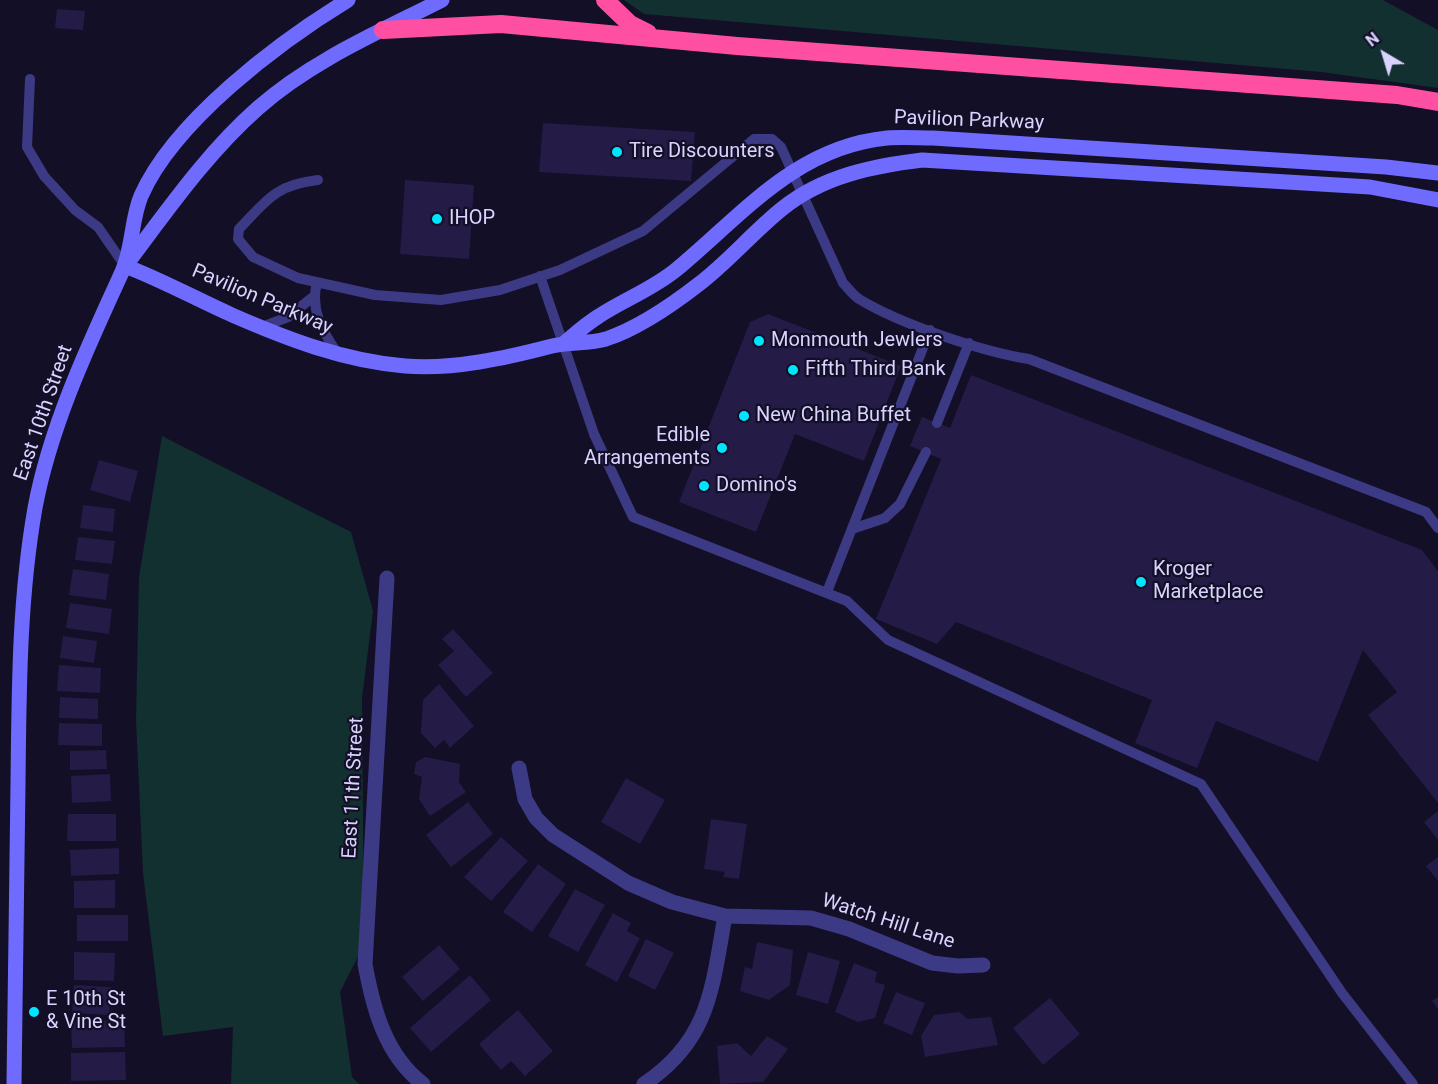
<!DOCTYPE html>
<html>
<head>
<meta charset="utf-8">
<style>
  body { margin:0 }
  #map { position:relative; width:1438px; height:1084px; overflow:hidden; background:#130f26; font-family:Roboto,sans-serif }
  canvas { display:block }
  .north { position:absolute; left:1354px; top:24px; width:60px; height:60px; -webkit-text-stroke:4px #130f26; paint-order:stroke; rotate:322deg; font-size:16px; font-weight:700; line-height:24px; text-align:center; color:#d9d4ff }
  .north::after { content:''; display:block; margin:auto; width:21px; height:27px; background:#d9d4ff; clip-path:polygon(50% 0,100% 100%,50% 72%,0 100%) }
</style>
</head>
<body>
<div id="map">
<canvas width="1438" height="1084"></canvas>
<div class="north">N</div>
</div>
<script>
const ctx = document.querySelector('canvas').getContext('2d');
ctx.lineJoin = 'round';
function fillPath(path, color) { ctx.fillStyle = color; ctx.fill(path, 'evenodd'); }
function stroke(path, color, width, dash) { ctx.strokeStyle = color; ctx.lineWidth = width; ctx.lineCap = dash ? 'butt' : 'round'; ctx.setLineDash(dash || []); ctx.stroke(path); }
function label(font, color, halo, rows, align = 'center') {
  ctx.font = font + ' Roboto,sans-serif'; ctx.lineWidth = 4.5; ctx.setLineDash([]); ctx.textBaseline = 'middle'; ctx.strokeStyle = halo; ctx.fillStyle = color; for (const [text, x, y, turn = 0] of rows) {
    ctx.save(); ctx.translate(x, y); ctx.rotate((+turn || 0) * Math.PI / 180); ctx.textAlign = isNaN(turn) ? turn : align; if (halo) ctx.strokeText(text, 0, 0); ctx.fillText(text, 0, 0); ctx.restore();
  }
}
const green = new Path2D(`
  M624,0h759l55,30v58l-117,-16 -677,-58z
  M162,436l189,96 22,79 -11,87 2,247 -24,47 12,85 7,7h-128l2,-57 -70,9 -20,-163 -7,-153 3,-143z`);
const building = new Path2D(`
  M57,9l28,2 -2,19 -28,-2z
  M543,123l152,9 -4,49 -152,-9z
  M405,180l69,5 -5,74 -69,-5z
  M768,314l133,52 -37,95 -69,-27 -39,98 -77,-30 71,-180z
  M971,375l451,175 16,21v232l-70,-88 29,-23 -34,-42 -45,112 -102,-41 -19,47 -62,-25 17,-43 -196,-78 -19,22 -61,-25 65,-160 -31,-13 12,-29 28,11z
  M99,460l39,11 -8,31 -40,-12z
  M83,505l32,4 -2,23 -33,-4z
  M78,537l37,4 -3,23 -37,-4z
  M73,569l36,5 -3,26 -37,-5z
  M70,603l42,6 -3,25 -43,-6z
  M453,629l40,44 -27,24 -28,-32 16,-14 -12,-12z
  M63,636l34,5 -3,22 -34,-5z
  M59,665l42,3 -1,25 -43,-2z
  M439,684l35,42 -24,22 -6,-8 -9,8 -14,-15 2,-33z
  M60,697l38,2v20l-39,-1z
  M59,723l43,1v22l-44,-1z
  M106,750l1,19 -37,1v-19z
  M425,757l35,7 -1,18 7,10 -36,24 -11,-17 3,-22 -8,-3 2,-12z
  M110,774l1,27 -39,2 -1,-27z
  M626,778l39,22 -25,44 -39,-22z
  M468,802l25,32 -42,33 -25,-32z
  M1438,811v29l-14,-18z
  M68,814h48v27h-49z
  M711,819l36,5 -8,55 -16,-2 2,-5 -21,-3z
  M501,837l27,24 -37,40 -27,-24z
  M119,848v26l-48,2 -1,-26z
  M1438,857v24l-12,-15z
  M538,864l28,20 -34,48 -29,-20z
  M115,880v28h-41v-27z
  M575,889l30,16 -27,47 -30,-16z
  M613,913l18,10 -4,8 13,7 -23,44 -32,-17z
  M77,915h51v26h-51z
  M646,939l28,14 -19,37 -27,-14z
  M757,942l36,8 -3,35 -21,15 -29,-9 5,-24 7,2z
  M439,945l21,24 -37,32 -21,-24z
  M74,952l41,1 -1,28 -40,-1z
  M808,952l32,9 -12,43 -32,-9z
  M854,963l23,9 -2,10 10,3 -10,33 -17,4 -23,-10z
  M470,975l21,25 -60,52 -21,-24z
  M74,985l37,2 -2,28 -37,-2z
  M896,992l29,11 -13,32 -29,-12z
  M1438,997v12l-6,-8z
  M1050,998l30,36 -37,31 -30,-37z
  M518,1010l35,41 -28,25 -14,-15 -10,9 -22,-26z
  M959,1012l9,7 23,-2 7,28 -73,12 -4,-21 13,-21z
  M124,1020l1,27 -53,1 -1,-26z
  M767,1036l21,13 -25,33 -43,2 -3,-38 20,-3 14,13z
  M125,1052l1,28 -55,1v-28z`);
const lane = new Path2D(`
  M30,79l-3,68 17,29 31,34 23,17 27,39
  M318,180c-43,5 -51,20 -79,49l-1,10 15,18 45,21 77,17 66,5 59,-10 60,-20 83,-39 111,-92h18l9,8 62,136c5,5 10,12 16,16 41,25 124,53 170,60l397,153 12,16
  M540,276l54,158 39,83 214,84 41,39 313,144 141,209 71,91
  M317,282c-7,28 5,49 21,72
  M262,327l26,-10 25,-20
  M937,423l32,-80
  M852,529l33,-11 15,-14 26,-52
  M827,592l103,-262`);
const street = new Path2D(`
  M387,578l-22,386c8,44 20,91 58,120
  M519,768l6,31 11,19 17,17 75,48 44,19 53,14 86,2 38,11 83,34 26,3 25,-1
  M644,1084c66,-44 68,-96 81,-168`);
const secondary = new Path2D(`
  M129,261c40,-53 79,-109 129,-153 53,-47 121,-76 184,-108
  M125,266c37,14 71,33 107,49 55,24 112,46 173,51 48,4 101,-8 147,-20 17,-4 37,-2 54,-7 33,-11 66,-34 93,-55 30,-23 55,-53 84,-76 40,-32 90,-42 139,-48l448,27 68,13
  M563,344c12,-10 23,-20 36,-28 26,-17 54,-27 78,-47 66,-55 119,-122 210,-131 15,-1 31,0 46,0l453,29 52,6
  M14,1084c2,-100 3,-200 4,-300 1,-93 1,-185 17,-276 15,-81 53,-162 87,-236 11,-24 9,-52 19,-76 33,-75 138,-154 207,-196`);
const highway = new Path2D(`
  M605,0l25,24 18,9
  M383,30l118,-6 236,22 660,49 41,7`);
const markers = [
  [617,152,6,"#00e5ff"],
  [437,219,6,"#00e5ff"],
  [759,341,6,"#00e5ff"],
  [793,370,6,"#00e5ff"],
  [744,416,6,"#00e5ff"],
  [722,448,6,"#00e5ff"],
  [704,486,6,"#00e5ff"],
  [1141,582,6,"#00e5ff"],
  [34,1012,6,"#00e5ff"]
];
const streetNames = [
  ["Pavilion Parkway",969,121,2],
  ["Pavilion Parkway",262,300,23],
  ["East 10th Street",44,413,-71],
  ["East 11th Street",354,788,-87],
  ["Watch Hill Lane",888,922,18]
];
const poiNames = [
  ["Tire Discounters",629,152],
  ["IHOP",449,219],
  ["Monmouth Jewlers",771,341],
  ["Fifth Third Bank",805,370],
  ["New China Buffet",756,416],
  ["Edible",710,436,"right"],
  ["Arrangements",710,459,"right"],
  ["Domino's",716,486],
  ["Kroger",1153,570],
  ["Marketplace",1153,593],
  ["E 10th St",46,1000],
  ["& Vine St",46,1023]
];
fillPath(green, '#12302f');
fillPath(building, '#241b47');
stroke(lane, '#3d3a85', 10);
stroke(street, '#3d3a85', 15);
stroke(secondary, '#6f6bff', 15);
stroke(highway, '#ff4fa3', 18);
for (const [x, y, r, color] of markers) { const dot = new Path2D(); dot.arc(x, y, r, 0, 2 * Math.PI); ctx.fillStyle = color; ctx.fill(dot); stroke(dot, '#130f26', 2); }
label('20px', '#d9d4ff', '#130f26', streetNames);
label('20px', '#d9d4ff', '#130f26', poiNames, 'left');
</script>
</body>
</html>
